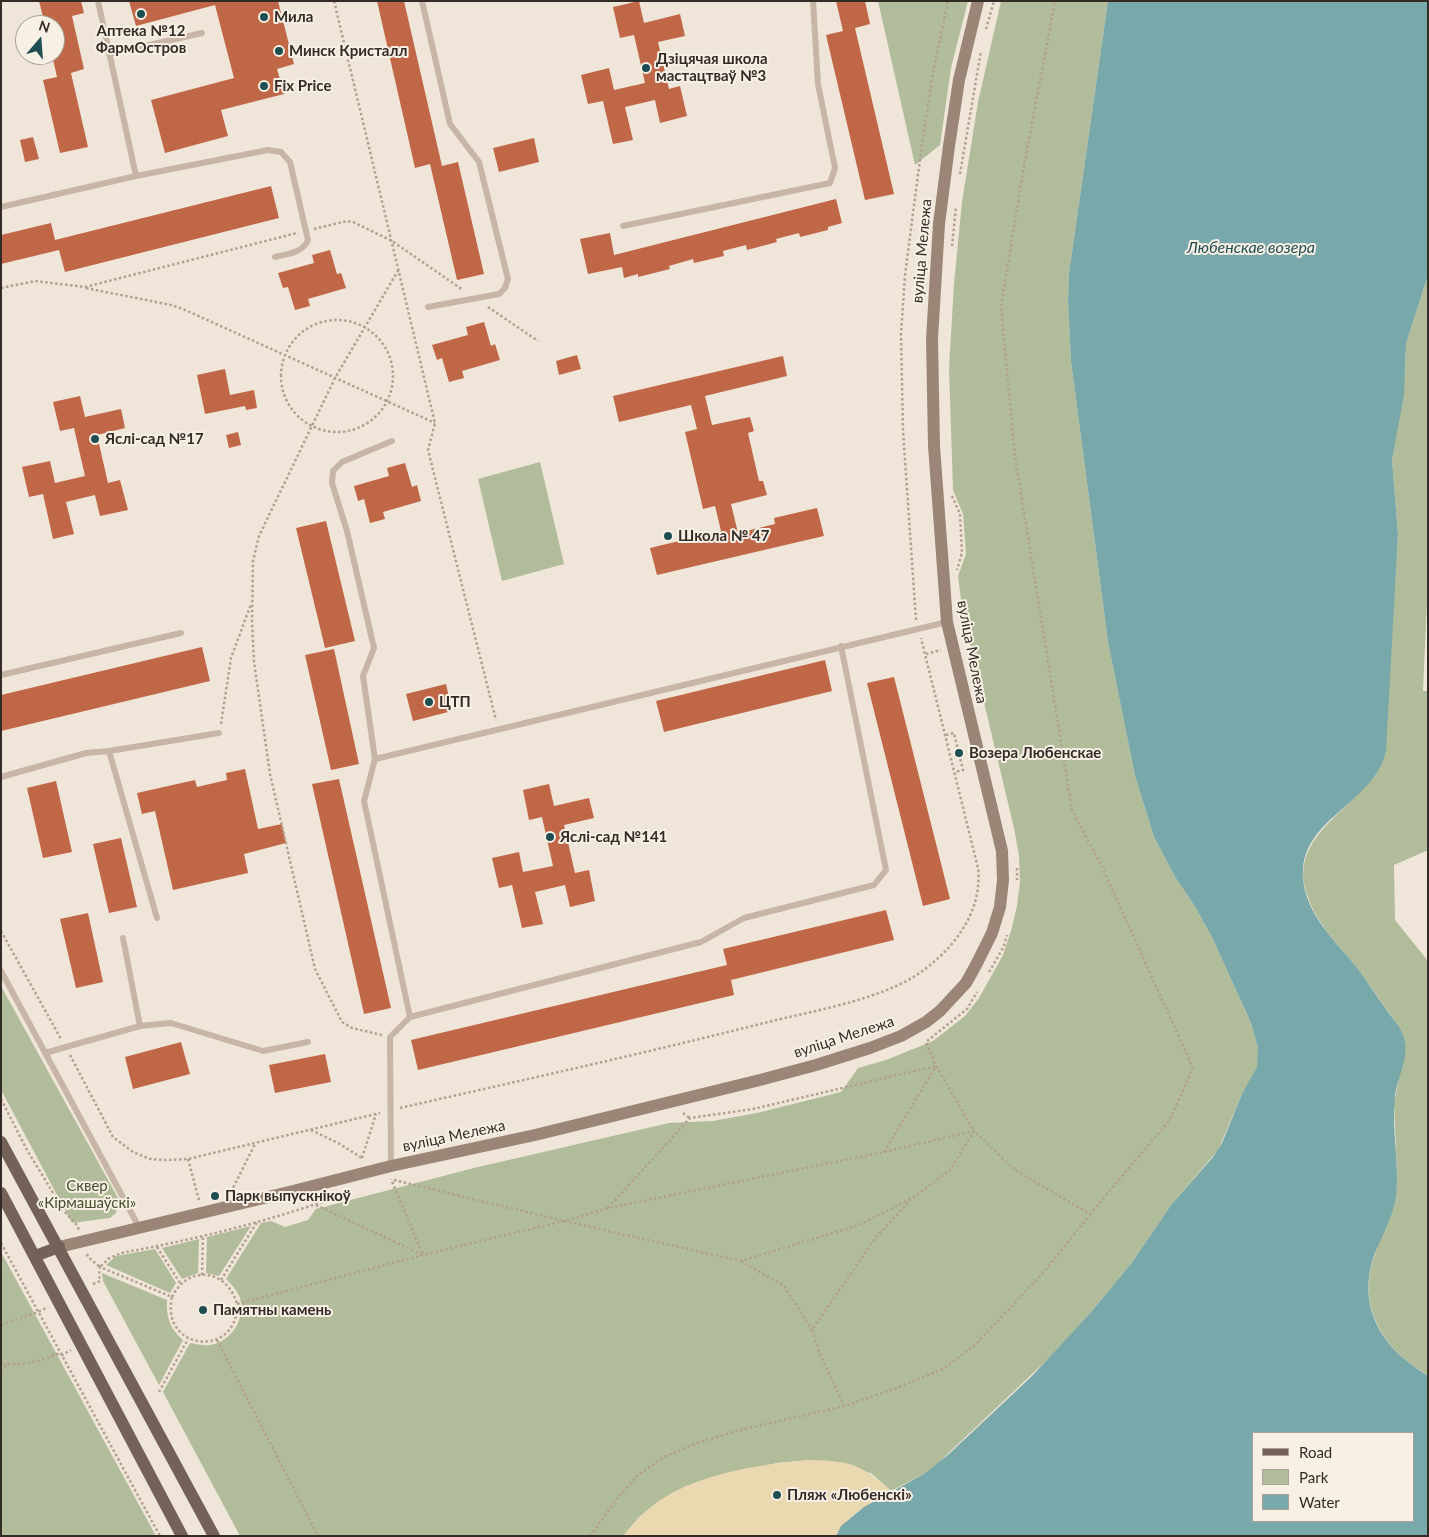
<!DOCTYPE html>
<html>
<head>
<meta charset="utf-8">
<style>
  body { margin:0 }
  #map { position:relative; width:1429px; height:1537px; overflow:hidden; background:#f0e5d9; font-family:Lato,sans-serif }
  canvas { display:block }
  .frame { position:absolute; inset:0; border:2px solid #332b26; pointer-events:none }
  .legend { position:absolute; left:1252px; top:1432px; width:162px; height:90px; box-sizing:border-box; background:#f8efe5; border:1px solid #a9a199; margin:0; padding:6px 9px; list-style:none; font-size:15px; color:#332b26 }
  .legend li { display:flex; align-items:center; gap:10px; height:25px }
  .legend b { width:25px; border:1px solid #a9a199 }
  .north { position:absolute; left:15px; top:15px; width:50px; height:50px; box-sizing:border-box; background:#f8efe5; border:1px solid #a9a199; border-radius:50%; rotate:18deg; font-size:14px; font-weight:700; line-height:20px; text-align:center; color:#332b26 }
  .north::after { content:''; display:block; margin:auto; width:18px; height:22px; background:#1e4d52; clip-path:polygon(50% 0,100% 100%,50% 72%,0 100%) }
</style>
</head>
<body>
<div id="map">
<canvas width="1429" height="1537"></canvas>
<div class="frame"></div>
<ul class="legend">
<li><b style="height:6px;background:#746258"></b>Road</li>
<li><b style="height:14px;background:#b1bd9a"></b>Park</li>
<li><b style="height:14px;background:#79a8ab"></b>Water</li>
</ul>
<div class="north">N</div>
</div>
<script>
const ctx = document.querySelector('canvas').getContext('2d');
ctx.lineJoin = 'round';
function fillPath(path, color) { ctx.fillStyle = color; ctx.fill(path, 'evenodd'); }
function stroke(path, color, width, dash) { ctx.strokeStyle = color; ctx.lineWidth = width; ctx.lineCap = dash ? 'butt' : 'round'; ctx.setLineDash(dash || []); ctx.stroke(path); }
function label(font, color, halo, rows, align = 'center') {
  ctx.font = font + ' Lato,sans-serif'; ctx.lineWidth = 4; ctx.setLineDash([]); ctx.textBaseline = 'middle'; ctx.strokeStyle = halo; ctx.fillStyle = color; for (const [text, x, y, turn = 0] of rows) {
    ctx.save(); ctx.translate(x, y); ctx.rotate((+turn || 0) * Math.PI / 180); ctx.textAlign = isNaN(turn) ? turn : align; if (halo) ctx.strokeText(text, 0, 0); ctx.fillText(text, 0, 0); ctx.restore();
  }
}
const green = new Path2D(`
  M878,1h90l-17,67 -11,77 -25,20z
  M1001,1h107l-39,272 -1,28 3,60 37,281 27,134 19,61 21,40 19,28 17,30 40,88 7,25v9l-1,11 -4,9 -11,17 -24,56 -47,55 -38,56 -41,50 -43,47 -112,106 -13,10 -33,17 -20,-18 -61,-13 -33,3 -60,13 -33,11 -44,29 -17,20h-383l-77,-144 27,-49c7,1 13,3 20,2 21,-3 36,-26 30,-47 -3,-8 -8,-13 -14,-19l35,-56 10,-2 14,6 23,-7 8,-11 158,-41 195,-45 44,-2 44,-8 84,-21 17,-24 28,-8 47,-19 32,-25 14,-18 24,-43 8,-24 6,-25 3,-24 -1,-26 -5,-28 -44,-184 -7,-29 -5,-39 8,-22 -3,-40 -10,-24 -4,-122 5,-84 8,-82 16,-100z
  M1428,275v305l-5,111h5v159l-34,15 1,55 33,41v415c-8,-7 -18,-11 -25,-18 -28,-26 -41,-58 -31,-95l24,-70 1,-23 -3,-66 11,-56c-1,-16 -11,-28 -20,-41 -10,-13 -18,-27 -29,-40 -20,-25 -43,-47 -51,-79 -14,-59 63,-83 79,-132l14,-222 -6,-74 13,-88 1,-28z
  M540,462l24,102 -62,17 -24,-102z
  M1,986l117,212 -2,15 -6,5 -38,5 -71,-133z
  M251,1226l-32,50 -13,-3 1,-36z
  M199,1239l-1,34 -16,6 -20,-31z
  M155,1249l21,34 -6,10 -64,-28 10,-9z
  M1,1252l155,284h-155z
  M102,1273l65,27c-1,17 3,29 16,40l-24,45 -56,-104z`);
const sand = new Path2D(`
  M810,1460c41,1 50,4 81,31 -20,12 -43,23 -55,45h-213c11,-13 22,-26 36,-35 41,-28 103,-37 151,-41z`);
const water = new Path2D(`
  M1108,1h320v274l-22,69 -2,51 -12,65 6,74 -12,216c-10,51 -78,66 -83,118 -3,42 32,72 55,101 10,13 18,27 28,40 6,9 15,18 18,29 6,19 -7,40 -9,59 -4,33 5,66 1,99 -3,20 -13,38 -21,57 -15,40 -4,77 28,105 8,7 17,12 25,18v160h-592l5,-10 23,-19 60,-33 25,-20 83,-78 60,-65 41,-50 38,-56 42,-48 9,-14 20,-49 15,-27 1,-19 -7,-25 -40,-88 -17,-30 -19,-28 -21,-40 -19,-61 -27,-134 -37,-281 -3,-60 1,-28zM1253,1433h160v88h-160z`);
const building = new Path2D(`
  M39,1h42l3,12 -12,3 12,53 -13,4 17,74 -28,6 -17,-73 14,-3 -5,-22h3v-30h-10z
  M129,1h149l16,63 -17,5 7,25 -63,16 7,26 -63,17 -14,-53 83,-22 -19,-73 -79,21z
  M377,1h27l38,165 16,-4 26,112 -27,6 -27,-116 -15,4z
  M639,1l5,22 36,-9 5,22 -27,6 11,47 11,-3 7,30 -27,7 -5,-23 -30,7 8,33 -20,4 -10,-43 -15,3 -7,-29 28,-7 5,22 31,-7 -11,-48 -14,3 -7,-31z
  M836,1h29l5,23 -15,4 39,166 -29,6 -39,-165 17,-4z
  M33,137l6,22 -14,3 -5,-22z
  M534,138l5,24 -40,10 -6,-24z
  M271,186l8,32 -214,54 -6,-22 -58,14v-29l50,-12 4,17z
  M836,199l6,24 -14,4v3l-28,7 -1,-4 -23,6 1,3 -30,8 -1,-5 -23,6 1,5 -30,7 -1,-4 -24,7 1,3 -32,8v-3l-14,4 -2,-11 -34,7 -8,-35 30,-6 4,22z
  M330,250l7,24 4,-1 5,15 -38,11 2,7 -15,4 -7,-23 -5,1 -5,-15 36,-10 -2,-8z
  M484,322l7,24 4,-2 5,16 -38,11 2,7 -15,4 -7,-24 -5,2 -5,-15 36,-10 -2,-8z
  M577,355l4,14 -22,6 -3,-14z
  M783,356l4,20 -82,20 7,29 38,-8 4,14 -6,2 11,48h4l4,14 -36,9 7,29 37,-9 -1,-6 43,-10 7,28 -167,39 -7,-27 71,-17 -6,-25 -12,3 -18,-77 12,-3 -6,-24 -72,17 -6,-26z
  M225,369l5,26 24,-5 3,18 -11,2 -1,-4 -40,8 -8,-39z
  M80,396l5,21 36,-8 4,19 -28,7 11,48 12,-3 8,30 -28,6 -5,-21 -29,7 8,32 -21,5 -10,-45 -14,3 -7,-30 28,-6 5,22 30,-7 -11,-48 -14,3 -7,-29z
  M238,432l3,13 -12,3 -3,-13z
  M405,463l7,24 5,-2 4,16 -38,11 2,7 -15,4 -6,-24 -6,2 -4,-15 35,-10 -2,-8z
  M326,521l29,120 -30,7 -29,-120z
  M202,647l8,34 -209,50v-36z
  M334,649l25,115 -28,6 -26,-115z
  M825,660l7,31 -168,41 -8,-31z
  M894,677l56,222 -27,7 -56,-223z
  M446,684l6,27 -39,10 -7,-27z
  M245,769l13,60 24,-5 4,19 -42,11 4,19 -75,17 -18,-79 -13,3 -5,-21 58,-13 2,7 30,-7 -1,-7z
  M339,779l52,229 -27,6 -52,-230z
  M56,781l16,71 -29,6 -16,-70z
  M549,784l5,22 35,-8 5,20 -30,7 11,48 14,-3 6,31 -25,6 -5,-22 -30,7 8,32 -21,4 -10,-43 -13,3 -7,-30 27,-6 4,20 30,-6 -11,-49 -13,3 -6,-30z
  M121,838l16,69 -28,6 -16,-69z
  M886,910l8,30 -163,40 3,15 -316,75 -7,-30 316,-75 -4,-16z
  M88,913l15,69 -27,6 -16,-69z
  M181,1042l9,32 -57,15 -8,-32z
  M325,1054l6,28 -56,11 -6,-28z`);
const path = new Path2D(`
  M334,1l101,422 -7,27 68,270
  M986,29l8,-28
  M960,174l21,-123
  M314,229l33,-8 6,1 39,19 71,49
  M952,246l4,-39
  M1,288l34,-7 50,6 212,-54
  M86,288l85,17 12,4 252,114
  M488,307l50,34
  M281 376a56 56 0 1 1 112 0a56 56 0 1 1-112 0Z
  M952,496l8,18 2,39 -5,17
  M916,620l-13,-189 -2,-97 4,-59 17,-131 11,-71 15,-72
  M926,654l15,-4
  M221,724l10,-66 20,-54
  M946,735l8,-2 9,37 -8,2
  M1017,868v12
  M1,931l60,108
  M989,972l15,-26 3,-11
  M382,1035l-30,-7 -10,-6 -27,-53 -45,-195 -16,-112 -2,-40 1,-61 6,-25 76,-158 64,-109
  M70,1055l43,82 20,15 17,7 16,1 22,-1 192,-46
  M1,1099l26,51 37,61 13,14 2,5
  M400,1108c123,-28 246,-55 368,-86 45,-11 109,-22 147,-46 37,-24 68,-63 63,-108l-57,-230
  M683,1113l7,5
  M311,1130l29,14 22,14
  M884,1152l52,-86
  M362,1158l14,-44
  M188,1159l11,41
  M394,1180l170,41 177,40 118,-36 55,-28 36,-27 24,-39 -38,-65 -10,-24 41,-33 10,-17
  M231,1192l24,-48
  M316,1205l107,50 -32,-76
  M608,1208l82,-90 63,-9 183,-43
  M1,1243l159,293
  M157,1247l23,36
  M87,1254l1,3 12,10 8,-8 13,-6c77,-14 158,-34 231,-62
  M741,1261l43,25 28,44
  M202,1275l1,-39
  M221,1280l36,-58
  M93,1284l7,-3 -1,-6 1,-8 72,30c-12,54 66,62 65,7l186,-49 141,-34 44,-13 276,-56 90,-21 41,39 75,44 79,-93 24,-53 -91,-201 -30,-57 -57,-353 -14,-150 23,-141 31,-165
  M172,1297c16,-33 55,-28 65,7
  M1,1325l37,-13 10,-5
  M217,1340l101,196
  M1,1363l6,1
  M1,1371l6,-7h15l20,-4 15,-6 5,1 9,-5
  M159,1392l29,-53
  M844,1406l-26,-57 -6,-19 64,-93 35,-37
  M590,1536l28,-39 20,-22 28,-19 34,-14 37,-11 107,-25 50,-17 49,-20 34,-26 65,-69 48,-59`);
const lane = new Path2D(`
  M422,1l28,123 29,38 29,117 -3,9 -6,6 -71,13
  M110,54l92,-21
  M136,176l132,-26 13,2 9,10 18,78c-5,13 -21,14 -33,17
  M1,207l135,-31 -38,-175
  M623,226l207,-43 5,-15 -17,-84 -5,-83
  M1,675l180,-42
  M109,751l110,-18
  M375,759l572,-137
  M1,777l85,-24 23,-2 48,167
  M1,971l138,256
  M410,1017l291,-75 43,-24 130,-33 12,-15 -45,-224
  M140,1026l31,-3 92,28 45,-9
  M45,1053l95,-27 -17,-88
  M391,1166l-1,-129 20,-20 -46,-216 11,-42 -12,-83 11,-28 -27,-117 -15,-48 1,-12 9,-9 50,-21`);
const secondary = new Path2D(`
  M59,1247l230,-55 102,-26 144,-31 225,-55 56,-15 54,-17 31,-12 25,-14 14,-11 26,-28 10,-18 16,-32 8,-26 3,-27 -1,-29 -55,-229 -13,-176 -2,-107 7,-115 10,-78 10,-66 19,-79`);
const primary = new Path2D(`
  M1,1142l213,394
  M1,1193l181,343
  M35,1256l24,-9`);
const markers = [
  [141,14,5,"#1e4d52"],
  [264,17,5,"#1e4d52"],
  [279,51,5,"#1e4d52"],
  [646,68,5,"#1e4d52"],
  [264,86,5,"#1e4d52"],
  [95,439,5,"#1e4d52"],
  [668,536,5,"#1e4d52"],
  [429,702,5,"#1e4d52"],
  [959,753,5,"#1e4d52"],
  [550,837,5,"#1e4d52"],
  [215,1196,5,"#1e4d52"],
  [203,1310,5,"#1e4d52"],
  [777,1495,5,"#1e4d52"]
];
const poiNames = [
  ["Мила",274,17],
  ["Аптека №12",141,31,"center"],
  ["ФармОстров",141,48,"center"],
  ["Минск Кристалл",289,51],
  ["Дзіцячая школа",656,59],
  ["мастацтваў №3",656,76],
  ["Fix Price",274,86],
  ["Яслі-сад №17",105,439],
  ["Школа № 47",678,536],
  ["ЦТП",439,702],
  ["Возера Любенскае",969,753],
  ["Яслі-сад №141",560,837],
  ["Парк выпускнікоў",225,1196],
  ["Памятны камень",213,1310],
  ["Пляж «Любенскі»",787,1495]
];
const streetNames = [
  ["вуліца Мележа",922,251,-85],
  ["вуліца Мележа",972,652,79],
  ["вуліца Мележа",844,1037,-18],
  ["вуліца Мележа",454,1136,-12]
];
const parkNames = [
  ["Сквер",87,1186],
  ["«Кірмашаўскі»",87,1203]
];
const waterNames = [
  ["Любенскае возера",1251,248]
];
fillPath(green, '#b1bd9a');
fillPath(sand, '#ead8b0');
fillPath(water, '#79a8ab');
fillPath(building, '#c06747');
stroke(path, '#b2a090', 2.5, [2.5, 2.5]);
stroke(lane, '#c7b6a6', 6);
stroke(secondary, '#9a8577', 12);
stroke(primary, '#746258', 12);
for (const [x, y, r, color] of markers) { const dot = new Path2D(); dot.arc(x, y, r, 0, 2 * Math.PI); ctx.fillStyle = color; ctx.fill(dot); stroke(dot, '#f8efe5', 2); }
label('bold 15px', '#332b26', '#f8efe5', poiNames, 'left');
label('15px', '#332b26', '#f8efe5', streetNames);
label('15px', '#42502b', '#f8efe5', parkNames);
label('italic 16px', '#1e4d52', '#f8efe5', waterNames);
</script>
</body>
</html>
